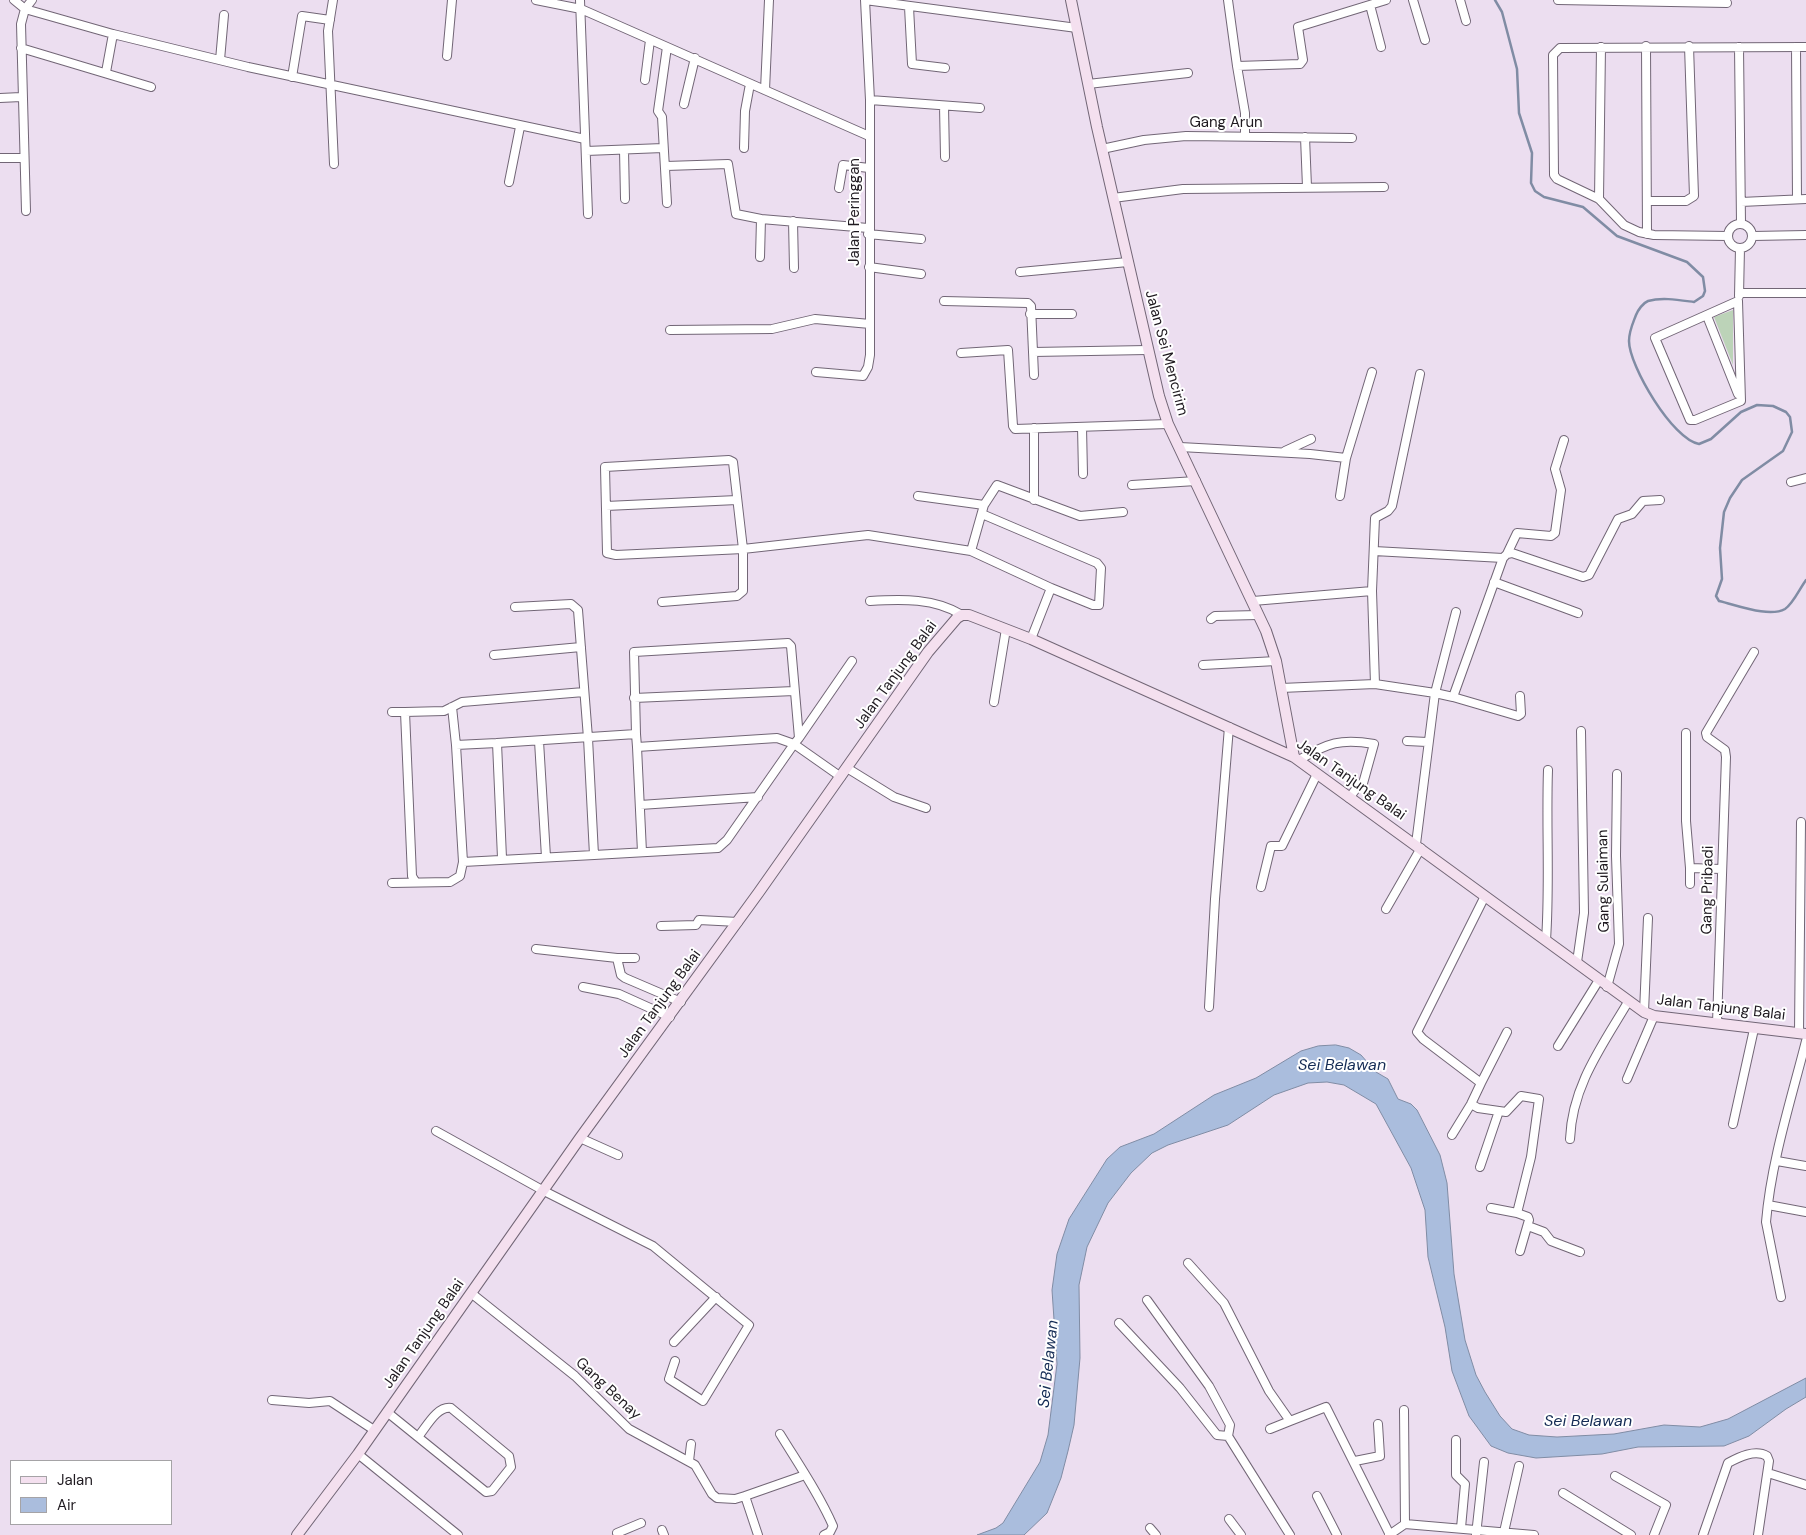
<!DOCTYPE html>
<html>
<head>
<meta charset="utf-8">
<style>
  body { margin:0 }
  #map { position:relative; width:1806px; height:1535px; overflow:hidden; background:#ecdef0; font-family:"DM Sans",sans-serif }
  canvas { display:block }
  .legend { position:absolute; left:10px; top:1460px; width:162px; height:65px; box-sizing:border-box; background:#fff; border:1px solid #a5a3a6; margin:0; padding:6px 9px; list-style:none; font-size:15px; color:#1f1a20 }
  .legend li { display:flex; align-items:center; gap:10px; height:25px }
  .legend b { width:25px; border:1px solid #a5a3a6 }
</style>
</head>
<body>
<div id="map">
<canvas width="1806" height="1535"></canvas>
<ul class="legend">
<li><b style="height:6px;background:#f4e0ef"></b>Jalan</li>
<li><b style="height:14px;background:#aabddd"></b>Air</li>
</ul>
</div>
<script>
const ctx = document.querySelector('canvas').getContext('2d');
ctx.lineJoin = 'round';
function fillPath(path, color) { ctx.fillStyle = color; ctx.fill(path, 'evenodd'); }
function stroke(path, color, width, dash) { ctx.strokeStyle = color; ctx.lineWidth = width; ctx.lineCap = dash ? 'butt' : 'round'; ctx.setLineDash(dash || []); ctx.stroke(path); }
function label(font, color, halo, rows, align = 'center') {
  ctx.font = font + ' "DM Sans",sans-serif'; ctx.lineWidth = 4; ctx.setLineDash([]); ctx.textBaseline = 'middle'; ctx.strokeStyle = halo; ctx.fillStyle = color; for (const [text, x, y, turn = 0] of rows) {
    ctx.save(); ctx.translate(x, y); ctx.rotate((+turn || 0) * Math.PI / 180); ctx.textAlign = isNaN(turn) ? turn : align; if (halo) ctx.strokeText(text, 0, 0); ctx.fillText(text, 0, 0); ctx.restore();
  }
}
const green = new Path2D(`
  M1733,310v55l-19,-48z`);
const water = new Path2D(`
  M1336,1045l13,3 12,7 15,17 12,7 10,20 13,5 6,6 23,45 7,28 7,91 11,66 11,35 9,17 15,24 12,13 17,6 28,2 57,-3 50,-9 36,2 28,-8 78,-41v19l-20,12 -37,27 -25,10 -86,1 -36,7 -66,4 -28,-5 -17,-7 -22,-30 -17,-45 -7,-44 -17,-70 -3,-47 -14,-42 -35,-64 -32,-19 -17,-3 -19,1 -34,12 -46,30 -60,20 -16,8 -21,20 -23,30 -21,44 -8,38 1,73 -6,67 -6,26 -7,27 -14,35 -23,22h-47l19,-7 7,-5 37,-61 8,-27 9,-71 -5,-74 5,-36 12,-35 38,-60 13,-12 34,-13 60,-39 42,-17 45,-27 17,-5z`);
const stream = new Path2D(`
  M1495,0l7,12 15,57 2,44 13,40 -1,30 4,8 9,6 39,10 34,29 70,26 16,15 2,14 -2,5 -9,6c-15,-2 -32,-5 -46,-1 -5,2 -10,9 -12,14 -3,8 -7,16 -7,26 0,25 44,99 70,103l12,-5 30,-27 16,-7 16,1 13,6 4,5 2,15 -9,19 -41,29 -12,18 -6,14 -4,36 2,31 -6,17 3,5c18,4 50,17 66,8 8,-5 15,-21 21,-29`);
const street = new Path2D(`
  M14,0l11,9 88,25 135,33 337,72
  M333,0l-5,31 6,133
  M536,0l45,9 288,127
  M580,0l8,214
  M865,0l212,28
  M1228,0l9,66
  M1413,0l12,40
  M1460,0l6,21
  M1558,0l169,3
  M1370,5l11,42
  M909,7l3,57 33,4
  M1646,46l1,188
  M1739,47l2,176
  M1796,47l1,152
  M21,48l130,39
  M447,56l5,-56
  M220,60l4,-45
  M106,72l7,-38
  M292,77l10,-61 28,4
  M645,80l5,-40
  M1088,84l100,-11
  M765,90l4,-90
  M0,98l21,-1
  M870,100l110,8
  M684,104l11,-46
  M944,106l1,51
  M1245,136v-23l-8,-47 63,-2 3,-4 -5,-33 88,-27
  M1305,137l2,50
  M744,148l1,-37 5,-27
  M1102,149l42,-9 42,-4 166,2
  M624,150l1,49
  M586,151l77,-3
  M0,158h24
  M666,166l62,-2 8,50 25,5
  M509,182l11,-55
  M839,188l4,-23 26,3
  M1113,198l70,-9 201,-2
  M1599,199l2,-152
  M1647,201h39l8,-5 -5,-150
  M1741,202l65,-3
  M667,203l-5,-86 -4,-6 9,-64
  M26,211l-5,-187 4,-15 7,-9
  M793,221l1,47
  M1728 236a12 12 0 1 1 24 0a12 12 0 1 1-24 0Z
  M868,234l53,5
  M1728,236l-74,-1 -15,-3 -15,-7 -25,-26 -42,-20 -3,-4 -1,-120 7,-7 246,-1
  M1753,236l53,-1
  M760,257l1,-38 107,9
  M869,267l52,7
  M1020,272l108,-10
  M1739,293h67
  M1739,296l1,-48
  M944,301l84,2 3,3 2,46 114,-2
  M1738,301l3,100 -46,19h-5l-35,-82z
  M1030,314h42
  M1707,316l31,78
  M670,330l102,-1 43,-10 55,5
  M1033,352l1,23
  M961,353l47,-3 5,76 2,3 153,-5
  M816,372l47,4 5,-9 2,-12v-255l-5,-100
  M1420,374l-28,132 -4,5 -13,7 -3,73 3,93 60,9 21,-81
  M1082,427l1,47
  M1034,428v72
  M1180,447l130,7 36,4
  M1285,451l26,-12
  M1791,482l15,-4
  M1132,485l64,-4
  M918,496l66,9
  M1340,496l6,-38 26,-86
  M606,506l131,-6
  M982,514l115,49 4,5 -2,37h-6l-42,-17
  M971,551l13,-46 13,-20 83,31 43,-4
  M1374,551l129,7 4,-4 5,-1 71,24 6,-2 29,-56 14,-5 11,-13 17,-1
  M1507,554l10,-21 34,3 4,-3 6,-43 -6,-21 9,-29
  M1494,582l84,31
  M870,601c32,-2 65,-3 92,14
  M1253,601l119,-10
  M662,602l75,-6 6,-5v-42l-10,-87 -4,-2 -124,7 2,86 9,2 127,-6 125,-14 103,16 80,37 -20,51
  M1211,619l4,-3 43,-1
  M494,655l87,-8
  M1203,665l73,-4
  M1281,688l94,-4
  M1453,697l65,19 3,-2 -1,-18
  M634,698l160,-7
  M994,702l12,-73
  M452,707l4,38
  M392,712h13
  M1686,733v88l4,47 31,1
  M636,734l-2,-82 154,-9 3,3 8,92 -5,6 47,33
  M799,738l53,-77
  M539,741l7,116
  M1407,741l20,1
  M637,747l5,105
  M1299,760c28,-17 42,-22 75,-16l-12,43 -3,-2 -10,13
  M847,768l47,29 32,11
  M640,805l118,-8
  M1416,844l19,-151 18,4 50,-139
  M502,858l-5,-115 139,-9 1,13 140,-9 17,6 -67,96 -9,8 -124,7 -6,-117 -10,-128 -7,-6 -56,3
  M463,862l131,-7
  M415,881l-3,-5 -7,-164 39,-1 18,-9 122,-10
  M392,883l58,-1 10,-6 3,-14 -7,-117 41,-2
  M1690,884v-16
  M1261,887l10,-41h11l35,-72
  M1386,909l35,-61
  M661,926l35,-1 3,-5 39,2
  M1546,940c4,-57 0,-113 2,-170
  M536,949l81,9 4,17 4,3 56,24
  M617,958h18
  M1577,962l7,-49 -3,-182
  M583,987l36,7 51,23
  M1607,987l12,-43 -3,-88 1,-82
  M1209,1007l6,-108 14,-172
  M1644,1012l4,-94
  M1717,1023l9,-266 -1,-7 -18,-13 -1,-4 48,-81
  M1799,1033l2,-211
  M1558,1046l41,-66
  M1627,1079l27,-63
  M1481,1083l26,-51
  M1471,1104l7,4 28,4 15,-16 18,3 -8,58 -14,56 11,4 1,3 -9,31
  M1733,1124l21,-95
  M436,1131l108,60 109,55 96,79 -46,76 -34,-22 6,-18
  M1452,1135l19,-31 10,-21 -58,-44 -6,-7 68,-136
  M580,1138l38,17
  M1570,1139c2,-53 32,-93 58,-137
  M1777,1161l29,5
  M1480,1167l19,-56
  M1768,1205l38,7
  M1491,1208l26,5
  M1528,1226l16,6 7,9 29,11
  M1188,1263l36,40 45,88 21,30 36,-14 64,128
  M471,1293l104,83 54,53 66,36 17,29 5,4 18,1 10,-3 13,39
  M1781,1297l-15,-75c5,-60 25,-122 40,-181
  M1147,1300l62,86 21,39 -2,11 62,99
  M1119,1323l61,65 37,47 11,1
  M674,1342l42,-45
  M272,1400l37,3 21,-2 44,29
  M1404,1410l1,114
  M387,1412l99,80 6,-1 19,-24 -2,-11 -58,-48c-14,-2 -24,18 -33,29
  M1270,1429l20,-8
  M780,1434c19,31 39,60 53,92l-3,6 -6,3
  M1456,1440v35l9,9 -4,44
  M358,1454l100,81
  M689,1461l2,-17
  M1355,1461l25,-5 -2,-32
  M1768,1473l38,12
  M1615,1476l51,29 -12,30
  M1563,1493l68,42
  M745,1496l60,-21
  M1317,1496l20,39
  M1229,1519l12,16
  M1150,1528l6,7
  M662,1530l2,5
  M1504,1532l15,-66
  M617,1533l24,-10
  M1389,1535l16,-11 129,11
  M1476,1535l8,-73
  M1703,1535l25,-72c11,-6 27,-14 39,-7l2,5 -11,74`);
const secondary = new Path2D(`
  M1071,0l26,127 62,269 9,28 98,207 10,30 18,96
  M297,1535l61,-81 222,-316 179,-246 169,-240 29,-34 5,-3h7l62,24 263,118 350,255 10,4 152,18`);
const streetNames = [
  ["Gang Arun",1226,123],
  ["Jalan Peringgan",855,212,-90],
  ["Jalan Sei Mencirim",1166,353,75],
  ["Jalan Tanjung Balai",896,675,-54],
  ["Jalan Tanjung Balai",1351,780,35],
  ["Gang Sulaiman",1604,881,-91],
  ["Gang Pribadi",1708,890,-89],
  ["Jalan Tanjung Balai",660,1004,-54],
  ["Jalan Tanjung Balai",1721,1008,7],
  ["Jalan Tanjung Balai",424,1334,-55],
  ["Gang Benay",608,1389,43]
];
const waterNames = [
  ["Sei Belawan",1342,1066],
  ["Sei Belawan",1049,1364,-84],
  ["Sei Belawan",1588,1422]
];
fillPath(green, '#bcd3b8');
fillPath(water, '#aabddd');
stroke(water, '#808ca4', 1);
stroke(stream, '#808ca4', 2.5);
stroke(street, '#726676', 10);
stroke(secondary, '#726676', 12);
stroke(street, '#fff', 8);
stroke(secondary, '#f4e0ef', 10);
label('15px', '#1f1a20', '#fff', streetNames);
label('italic 16px', '#152c55', '#fff', waterNames);
</script>
</body>
</html>
